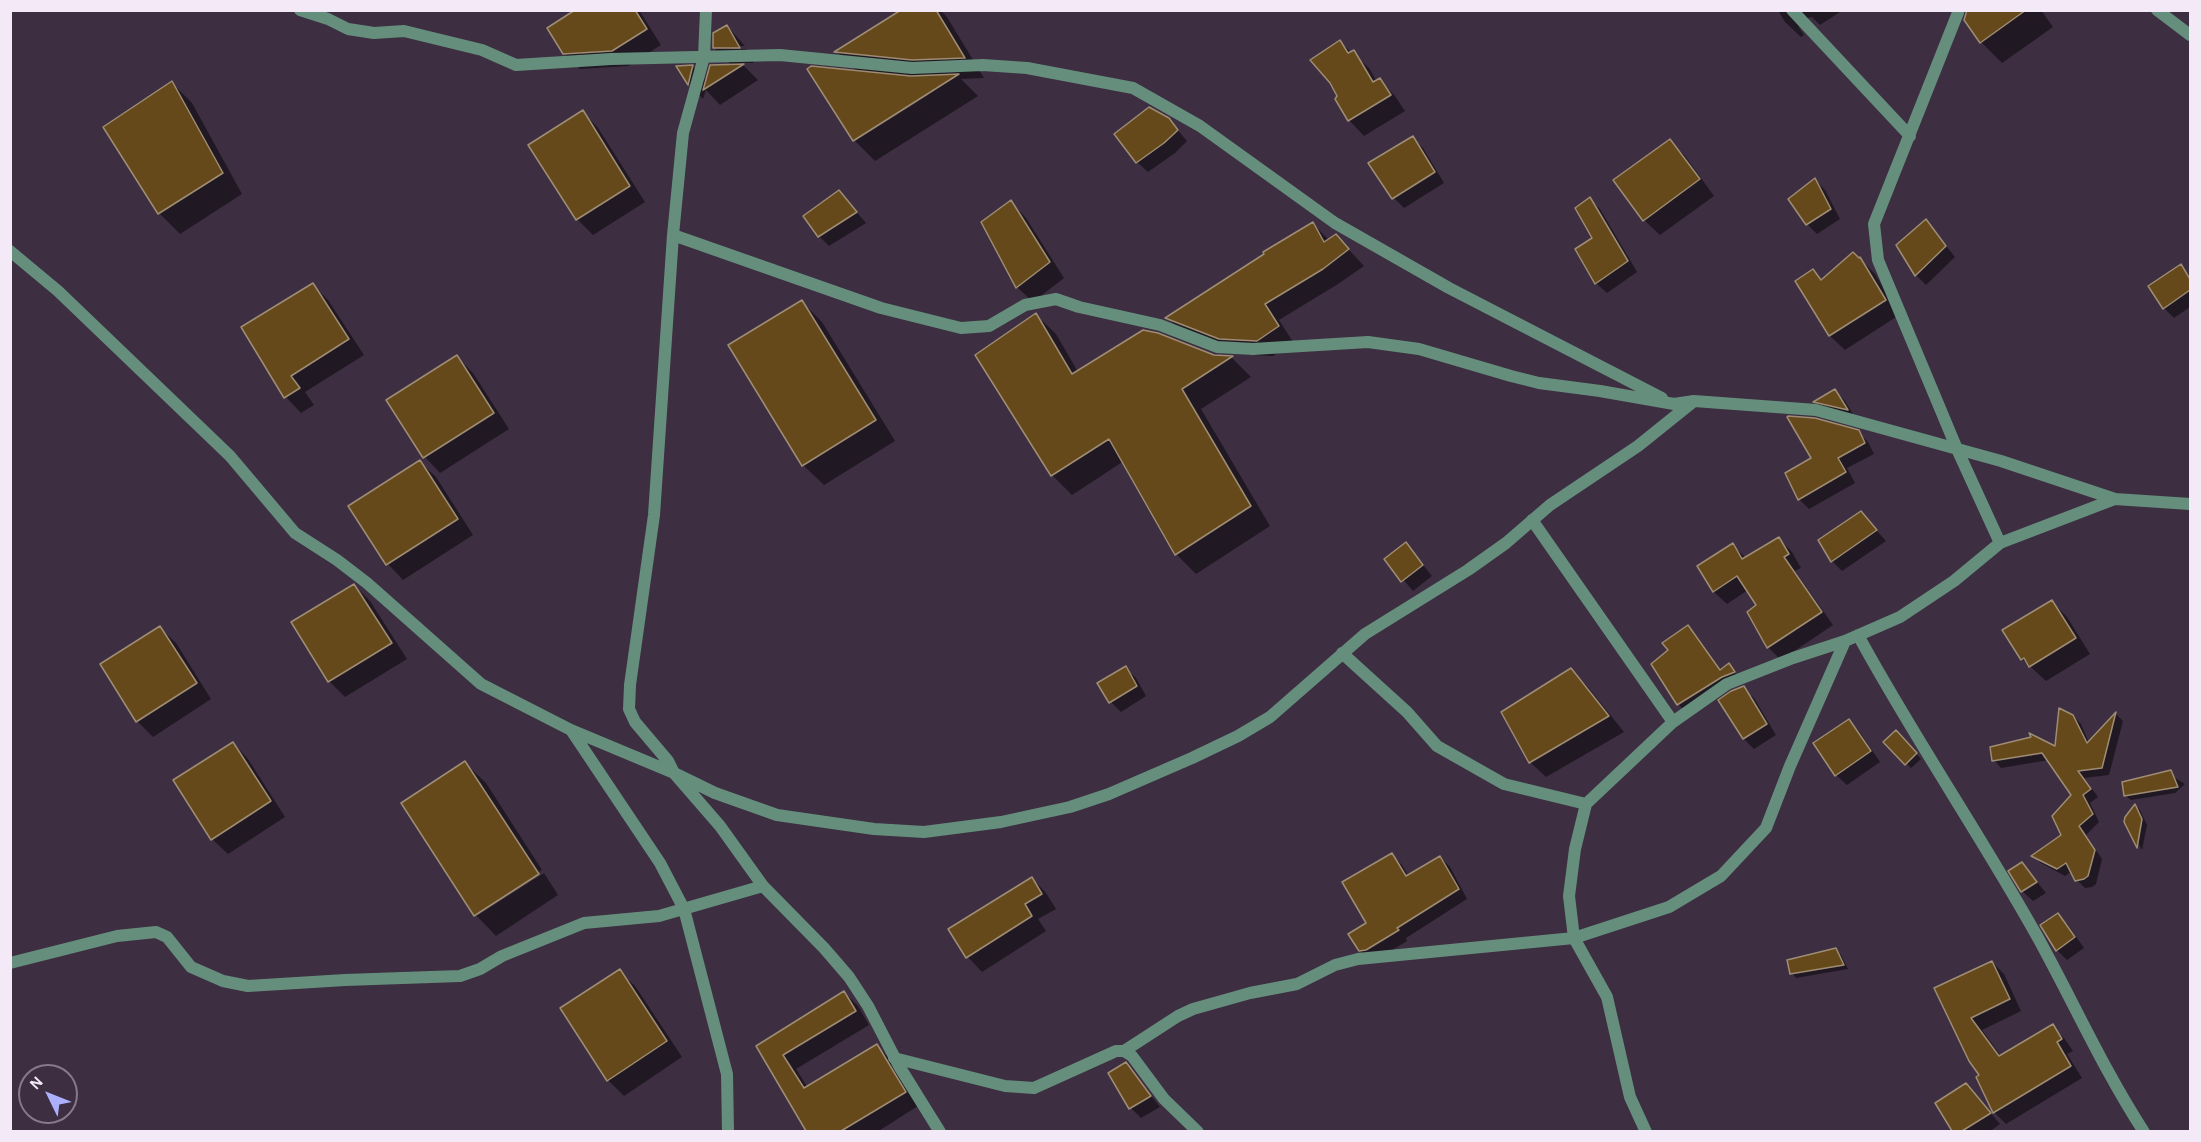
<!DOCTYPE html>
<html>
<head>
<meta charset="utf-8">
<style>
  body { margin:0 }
  #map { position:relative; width:2201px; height:1142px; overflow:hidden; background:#3d2e42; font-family:"Alegreya Sans",sans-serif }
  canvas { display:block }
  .frame { position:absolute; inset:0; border:12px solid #f4eaf7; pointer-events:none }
  .north { position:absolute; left:18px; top:1064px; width:60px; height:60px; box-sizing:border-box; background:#3d2e42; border:2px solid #86798a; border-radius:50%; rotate:313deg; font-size:16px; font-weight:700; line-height:24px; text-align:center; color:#f4eaf7 }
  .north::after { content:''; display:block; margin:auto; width:21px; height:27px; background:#acaffb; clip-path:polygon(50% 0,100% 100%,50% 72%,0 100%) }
</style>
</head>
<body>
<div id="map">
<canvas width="2201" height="1142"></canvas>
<div class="frame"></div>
<div class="north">N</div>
</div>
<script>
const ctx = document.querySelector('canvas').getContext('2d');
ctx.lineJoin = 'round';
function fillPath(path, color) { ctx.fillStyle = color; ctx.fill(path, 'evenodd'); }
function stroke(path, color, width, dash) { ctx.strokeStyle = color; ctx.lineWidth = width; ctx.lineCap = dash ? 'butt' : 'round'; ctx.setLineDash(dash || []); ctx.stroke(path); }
const shadow = new Path2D(`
  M577,10h62l22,35 -33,21 -48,3 -16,-16z
  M903,10h37l7,7 37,61 -23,1 17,17 -103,65 -20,-20 73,-46h-5l-66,-23 -20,-20z
  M1778,10h65l-23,15 -8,-8 -10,2 -3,9 5,7 -3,2 -16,-15z
  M1961,10h80l12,17 -51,36 -21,-21 -15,-22 1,-4z
  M727,26l18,20h-13l-3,3h17l8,14h-13l17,17 -38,25 -14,-15 -3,9 -14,-15 -10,-17h14l14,15 25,-16 -18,-18z
  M1340,42l29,26 8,14 3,-2 15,16 10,15 -41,25 -15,-16 -10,-24z
  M172,83l20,20 50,91 -62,40 -21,-21z
  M583,112l15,16 47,74 -52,33 -16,-16 -47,-74z
  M1168,119l19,22 -12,12 -27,19 -11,-10z
  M1413,138l10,10 21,35 -40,25 -10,-10z
  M1670,141l15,15 29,40 -54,39 -16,-15z
  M1815,180l10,10 15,29 -23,15 -10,-10z
  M839,192l27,31 -37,23 -10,-10z
  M1590,199l10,10 37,63 -30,21 -11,-10z
  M1011,202l15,16 38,60 -31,24 -16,-15z
  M1926,221l29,36 -29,28 -10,-10 -18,-30z
  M1313,224l16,16 7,-4 28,30 -26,18 -59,36 14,22 -20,14 -37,-2 -53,-21 -15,-15z
  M1860,259l15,15 24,41 -54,35 -15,-14 -33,-54 16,-11 9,9z
  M2181,266l9,10v31l-16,11 -10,-10z
  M313,285l15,15 36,55 -59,37 9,13 -13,8 -15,-16 -43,-70z
  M802,302l20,20 73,119 -71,44 -21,-20z
  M1036,315l20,19 22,38 136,-16 18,2 19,19 -50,32 69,117 -74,48 -20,-20 -52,-93 -52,34 -20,-20z
  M457,357l16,16 36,56 -69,44 -15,-16 -36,-56z
  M1834,390l11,11 11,18 -31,-8 -10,-9z
  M1858,432l10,10 6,12 -27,14 8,15 -46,26 -10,-10z
  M420,462l16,15 37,58 -70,45 -15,-16 -38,-58z
  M1861,513l25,28 -44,30 -10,-10z
  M1779,539l13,13 9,16 -6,3 38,54 -52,35 -13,-13 -10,-42 -10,-15 -21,14 -13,-12 -15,-25 33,-22 14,13z
  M1406,544l26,32 -19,15 -27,-32z
  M354,585l16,16 37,58 -62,38 -16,-16z
  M2052,602l15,15 23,37 -44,27 -24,-22z
  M1688,627l8,8 26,36 7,-6 13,16 -56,31 -8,-8 -8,-54z
  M160,628l16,15 35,56 -58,38 -16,-16z
  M1125,668l11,10 10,18 -25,16 -10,-10z
  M1571,670l16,16 37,46 -78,45 -16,-15z
  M1743,688l11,10 22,37 -22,14 -10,-10 -24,-38z
  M2116,714l7,7 -14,54 -25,3 14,19 -8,6 9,19 -13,13 16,24 -6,25 -4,3 -7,1 -8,-8 -5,-9 -7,5 -24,-13 -7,-7 29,-21 10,-39 -24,-36 -48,8 -7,-8 62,-12 17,-32 8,8 8,19z
  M1849,720l10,11 21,31 -33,23 -11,-10z
  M1896,732l25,27 -10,9 -26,-26z
  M233,743l15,16 37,58 -57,37 -16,-15z
  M465,763l21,20 56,87 -64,42v3l66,-42 14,22 -62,41 -20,-21 -73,-112z
  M2167,773l18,11 -10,9 -44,7 -5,-4z
  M2136,806l4,4 7,15 -5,25 -16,-28z
  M1392,855l10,10 7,12 31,-20 10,10 17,32 -61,39 1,3 -30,18 -7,1 -10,-10z
  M2022,863l24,30 -13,8 -11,-10z
  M1032,878l14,15 10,16 -18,10 8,12 -64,41 -14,-15 -18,-27z
  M2058,915l10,10 16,23 -17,12 -10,-10z
  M1836,950l5,5 7,14 -52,9 -4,-5z
  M1992,962l12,12 17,37 -39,19 19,26 51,-30 12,12 9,13 -6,3 15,24 -76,46 -12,-12 -13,-36 -45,-87z
  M619,971l16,15 47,71 -58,39 -16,-16z
  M844,992l14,14 11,19 -73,44 12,19 69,-42 14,14 27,46 -41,26h-69l-50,-86z
  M1126,1064l34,43 -19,11 -10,-10 -21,-34z
  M1976,1096l24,28 -11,8h-35l-17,-28z`);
const building = new Path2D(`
  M575,10h60l12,19 -35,22 -49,3 -16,-26z
  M901,10h35l29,48 -53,2 -78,-8z
  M1967,10h59l-46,33 -16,-23z
  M727,25l13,23h-27v-15z
  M1340,40l8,13 6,-3 19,32 7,-4 11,17 -43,26 -13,-22 2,-3 -7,-13 -20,-23z
  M744,64l-41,26 7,-25z
  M693,65l-5,20 -12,-19z
  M811,66l100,10 48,-2 -106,67 -46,-72z
  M172,81l51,92 -65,41 -55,-87z
  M1149,107l20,11 9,12 -14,13 -28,20 -22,-29z
  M583,110l47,76 -54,34 -48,-75z
  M1413,136l22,36 -43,27 -24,-36z
  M1670,139l30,40 -57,42 -30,-41z
  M1815,178l16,31 -25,16 -18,-26z
  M839,190l18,22 -39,25 -15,-21z
  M1590,197l38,64 -33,23 -20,-35 17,-11 -17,-30z
  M1011,200l39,62 -34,26 -35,-66z
  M1926,219l20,27 -31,30 -19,-31z
  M1313,222l11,20 12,-8 13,15 -26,20 -58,35 14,22 -22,15 -38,-2 -54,-21 99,-64 -1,-2z
  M1853,252l6,6 1,-1 26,43 -57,36 -34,-55 18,-12 8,11z
  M2181,264l9,15v11l-27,19 -15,-23z
  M313,283l36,56 -58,37 9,12 -16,10 -43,-71z
  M802,300l74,120 -74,46 -74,-121z
  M1036,313l36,61 71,-44 15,3 56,22 19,1 -51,33 69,117 -76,49 -66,-116 -58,37 -76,-121z
  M457,355l37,58 -71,45 -37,-58z
  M1835,389l13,21 -35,-8z
  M1788,416l27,2 44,12 6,13 -27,15 8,14 -48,28 -13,-27 26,-15 -24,-41z
  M420,460l38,59 -72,46 -38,-59z
  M1861,511l16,19 -46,32 -13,-22z
  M1779,537l10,17 -5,3 38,55 -55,36 -20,-36 9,-7 -19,-29 -24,16 -16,-26 36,-23 9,16z
  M1406,542l17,23 -22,17 -17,-23z
  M354,584l38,59 -64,39 -37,-60z
  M2052,600l24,38 -47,29 -5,-9 -3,2 -19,-30z
  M1688,625l32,45 9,-7 6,9 -13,5 -45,28 -26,-41 17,-14 -6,-7z
  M160,626l37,57 -61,39 -36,-58z
  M1126,666l11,20 -28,17 -12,-20z
  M1571,668l38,48 -80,47 -28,-51z
  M1744,686l23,38 -24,15 -25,-39 13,-9z
  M2059,708l14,7 14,28 29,-31 -14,56 -24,3 13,18 -8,6 10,19 -14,12 16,24 -7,26 -4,3 -9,2 -9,-18 -9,6 -26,-13 30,-21 -9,-19 19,-21 -29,-42 -50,8 -2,-14 41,-10 -2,-4 26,13z
  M1849,719l22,32 -36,25 -22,-33z
  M1896,730l21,23 -12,12 -22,-23z
  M233,742l38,59 -60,39 -38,-60z
  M465,761l74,113 -65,42 -73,-113z
  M2171,770l7,17 -54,9 -2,-14z
  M2135,804l7,15 -5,29 -13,-26 1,-5z
  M1392,853l14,23 34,-20 19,33 -62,39 2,2 -33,20 -7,1 -11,-17 18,-11 -24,-41z
  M2022,862l15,20 -16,10 -13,-21z
  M1032,877l10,17 -17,10 7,12 -66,42 -18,-29z
  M2058,913l17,24 -19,14 -16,-26z
  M1836,948l8,17 -54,9 -3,-14z
  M1992,961l18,38 -39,19 28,38 54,-32 9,15 -5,3 14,24 -78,47 -17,-36 3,-2 -10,-14 -35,-73z
  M620,969l47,72 -60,40 -47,-73z
  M844,991l12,20 -73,44 21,33 73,-44 29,48 -65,39h-35l-50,-85z
  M1126,1062l25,34 -22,13 -21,-36z
  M1966,1083l25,30 -29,18h-10l-17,-28z`);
const street = new Path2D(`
  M300,10l28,9 20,10 26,4 30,-2 78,19 34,15 95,-6 169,-4 132,13 71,-3 44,3 106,20 67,38 135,97 114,65 213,110
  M706,10l-2,47 -21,76 -10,102 -19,280 -24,170 -1,24 6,13 33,39 6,12 41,20 62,22 97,14 50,3 77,-10 69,-15 39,-13 83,-36 46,-22 32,-19 95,-83 103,-64 38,-27 44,-38 88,-59 56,-45
  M1792,10l118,126
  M1959,10l-85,214 4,36 79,189 43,94
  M2157,10l33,25
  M673,235l208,73 80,20 28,-2 36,-21 31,-6 23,8 81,18 57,22 36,2 115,-7 51,7 92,27 28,7 61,8 74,13 20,-3 122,9 185,51 114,38 75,5
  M10,251l48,40 172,165 65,77 42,27 30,23 114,101 90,46 103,43 46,53 43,60 61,62 25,29 19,29 31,60 41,66
  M1532,520l141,202
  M1858,635c56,103 122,199 179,301 36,65 66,133 107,196
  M1342,653l65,59 30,34 67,38 82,20
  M571,730l89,133 24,46 43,165 1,58
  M10,963l107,-27 39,-4 11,5 24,30 32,14 25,5 97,-6 115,-4 20,-7 22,-13 82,-33 75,-7 104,-30
  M1124,1051l54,-35 15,-7 57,-16 47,-9 38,-19 23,-6 216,-21 95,-31 52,-31 45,-48 24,-62 55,-125
  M894,1058l111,28 29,2 82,-37h8l8,5 32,43 34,33
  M1646,1132l-16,-35 -23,-100 -33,-59 -5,-42 6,-47 11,-45 87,-82 54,-38 66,-26 52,-17 55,-24 54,-36 46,-38 115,-44`);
fillPath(shadow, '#0007');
fillPath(building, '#65491a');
stroke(building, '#9e8d74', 1.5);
stroke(street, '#658f7c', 12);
</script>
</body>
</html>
